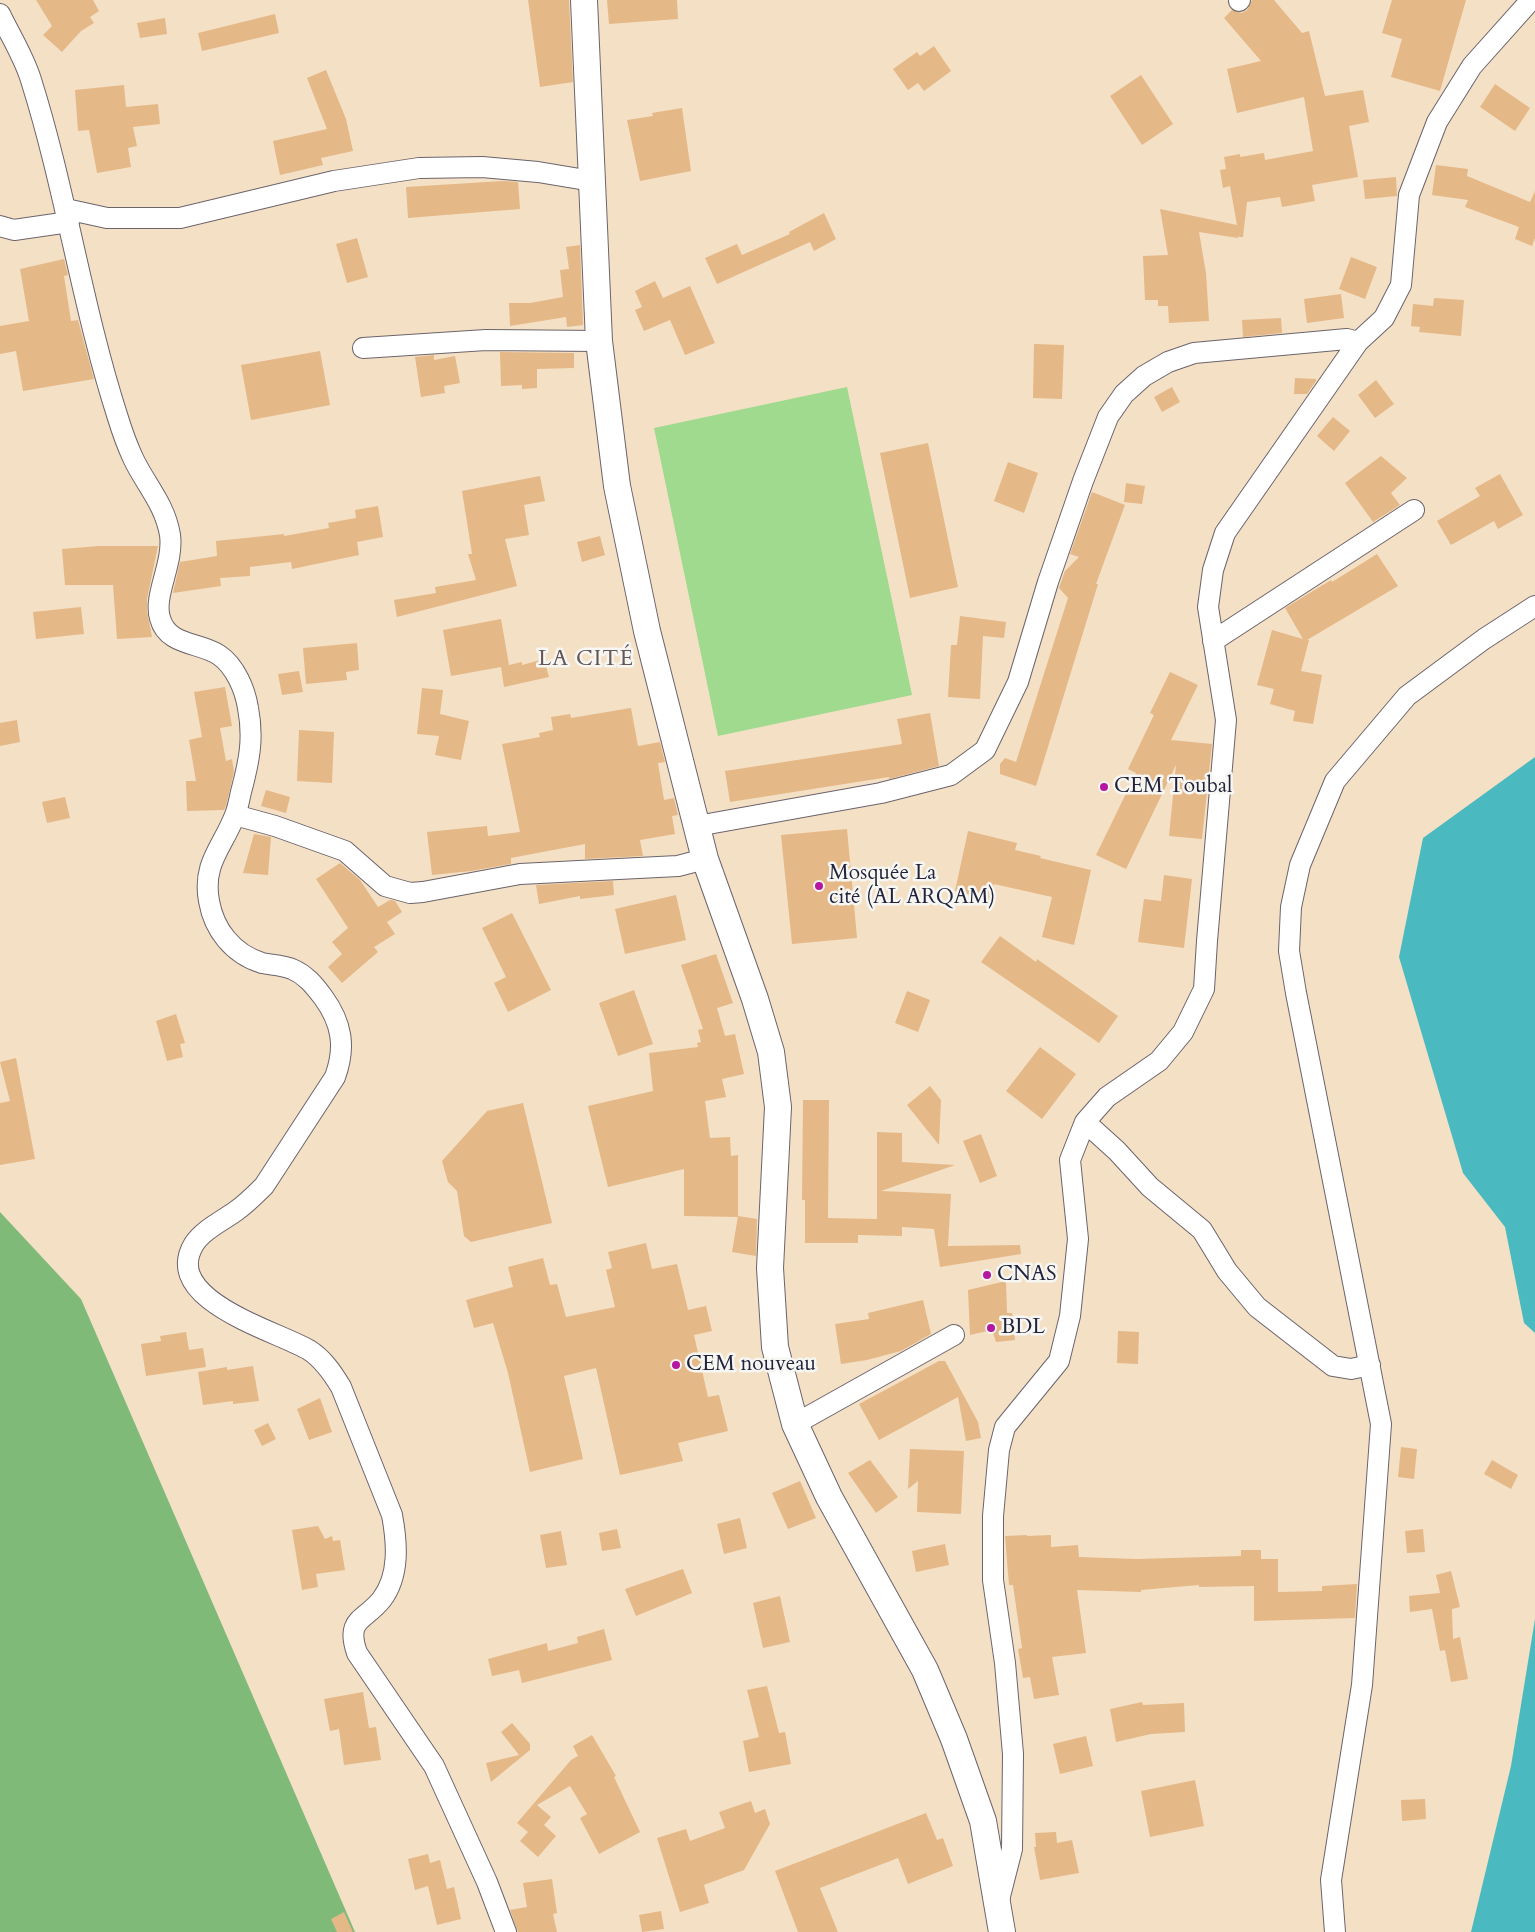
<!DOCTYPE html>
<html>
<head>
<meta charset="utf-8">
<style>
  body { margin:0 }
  canvas { display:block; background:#f4e0c5 }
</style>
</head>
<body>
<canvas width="1535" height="1932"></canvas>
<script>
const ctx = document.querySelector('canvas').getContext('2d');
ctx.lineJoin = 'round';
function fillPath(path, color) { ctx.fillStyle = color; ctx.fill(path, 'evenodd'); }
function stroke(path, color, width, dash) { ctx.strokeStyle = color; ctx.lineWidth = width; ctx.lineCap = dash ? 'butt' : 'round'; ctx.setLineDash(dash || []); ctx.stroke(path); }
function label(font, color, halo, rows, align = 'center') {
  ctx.font = font + ' Cardo,serif'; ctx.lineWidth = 5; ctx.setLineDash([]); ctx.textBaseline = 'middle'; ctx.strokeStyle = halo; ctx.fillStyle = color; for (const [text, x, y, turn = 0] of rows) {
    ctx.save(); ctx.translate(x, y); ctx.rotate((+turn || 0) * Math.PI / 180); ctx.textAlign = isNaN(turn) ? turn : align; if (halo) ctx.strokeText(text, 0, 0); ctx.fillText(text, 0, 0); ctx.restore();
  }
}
const green = new Path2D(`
  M847,387l65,308 -194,41 -64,-308z`);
const forest = new Path2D(`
  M0,1212l81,87 274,633h-355z`);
const water = new Path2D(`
  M1535,757v576l-11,-10 -19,-96 -42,-54 -64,-216 24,-119z
  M1535,1619v313h-64l40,-166z`);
const building = new Path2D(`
  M36,0h57l6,11 -9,6 4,6 -13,8 -19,21 -19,-17 9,-9z
  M528,0h41l4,82 -33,5z
  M607,0h70l1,19 -69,5z
  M1252,0h22l28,33 7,-2 16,65 38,-6 6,32 -20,4 9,51 -46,8 3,16 -33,6 -2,-10 -33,5 -4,35h-4v-2l-1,3 -39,-6 7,41 3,48 -40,2 -1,-17h-10v-6h-13l-2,-44 25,-1 -8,-46 77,16 -7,-39 -7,2 -3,-18 6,-1 -2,-12 16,-3v3l24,-4 1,7 48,-9 -9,-54 -67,16 -10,-44 34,-8 -37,-43 8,-8 10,3 5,-3z
  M1392,0h74l-26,91 -49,-14 11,-38 -20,-6z
  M275,14l4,19 -77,18 -4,-18z
  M165,18l2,16 -27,4 -3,-15z
  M934,46l17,25 -27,20 -6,-8 -10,7 -15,-21 24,-17 3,4z
  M326,70l20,49 7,32 -32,7 2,7 -43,10 -7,-34 54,-12 -20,-51z
  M1141,75l32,49 -31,21 -32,-49z
  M1495,84l35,24 -15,23 -35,-24z
  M124,85l2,22 32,-3 2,20 -27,3 4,19 -9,2 3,19 -34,6 -8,-43 -11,1 -3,-41z
  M682,108l9,63 -51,10 -13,-61 26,-4 -1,-3z
  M1436,165l32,4 -1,7 63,26 5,-11v47l-3,8 -17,-7 4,-12 -54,-20 3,-7 -36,-5z
  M1396,177l1,19 -32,3 -2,-19z
  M503,181l15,1 2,27 -112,9 -2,-31z
  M824,213l12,26 -22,12 -4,-9 -93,42 -12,-26 32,-14 5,11 48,-21 -1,-2z
  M357,238l11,39 -21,6 -11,-39z
  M580,245l3,80 -16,2 -1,-10 -56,9 -1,-23h21l33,-6 -3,-27 9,-1 -3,-22z
  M1351,257l26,10 -12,32 -26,-10z
  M64,259l4,16 -4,1 7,45 7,-1 16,59 -71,12 -7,-40 -16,3v-28l29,-5 -9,-52z
  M655,281l8,17 27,-12 25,57 -30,12 -15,-35 -26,11 -9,-21 7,-3 -7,-16z
  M1341,294l3,24 -37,5 -3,-24z
  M1434,298l30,2 -3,36 -42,-4 1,-5 -9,-1 2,-22 20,2z
  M1281,318l1,15 -39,4 -1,-17z
  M1034,344l30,1 -2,54 -29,-1z
  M320,351l10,54 -79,15 -10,-55z
  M500,352l74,1v15l-37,1v19l-15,1v-4l-21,1z
  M434,355v5l21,-4 5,27 -16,3 1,7 -24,4 -6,-40z
  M1295,378l21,1v2l-9,13h-13z
  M1376,380l18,24 -19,14 -17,-23z
  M1172,387l8,15 -18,10 -8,-15z
  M1333,417l17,14 -16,20 -17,-15z
  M928,443l30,144 -48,11 -30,-145z
  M1381,456l26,22 -16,15 9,12 -27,17 -28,-39z
  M1008,462l30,11 -14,40 -30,-12z
  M1500,474l23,41 -25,14 -4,-8 -43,24 -14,-24 43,-25 -5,-8z
  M540,476l5,25 -21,4 5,30 -24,4 12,47 -120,31 -3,-17 42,-7 -1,-6 41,-7 -8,-26h4l-10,-63z
  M1126,483l19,3 -3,18 -18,-2z
  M1092,492l33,13 -29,79h2l-62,202 -36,-12v-10l5,-6 11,4 52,-164 -9,-10 6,-17 14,-14 -9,-3z
  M378,506l5,31 -26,5 2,13 -67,14 -1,-7 -41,5v9l-30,2 1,8 -48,7 7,-31 37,-6 -1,-15 68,-7v2l45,-8 -1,-5 28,-5 -1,-8z
  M600,536l5,19 -23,7 -5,-20z
  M99,546h59l-11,53v12l5,26 -35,2 -4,-54h-48l-3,-36z
  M1377,554l21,32 -91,54h2l-8,31 21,4 -9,49 -20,-3 2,-10 -25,-7 4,-15 -17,-4 15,-55 31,9 -18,-31 46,-28 1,2z
  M81,607l3,27 -48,5 -3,-27z
  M960,616l46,6 -2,16 -21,-2 -3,63 -32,-2 3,-52h6z
  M501,619l8,46 13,-3v3l22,-6 5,18 -45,10 -3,-20 -50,9 -8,-46z
  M357,643l2,27 -13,2 1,8 -41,4 -3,-36z
  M299,671l4,21 -21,3 -4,-21z
  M1170,672l28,13 -27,55 41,4 -10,95 -33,-3 7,-71 -50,104 -30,-14 40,-82 -8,-4 26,-54 -4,-2z
  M225,687l7,39 -12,2 6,33 6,-2 2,13 -8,34 -2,4 -37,1 -1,-30h10l-7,-41 13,-3 -8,-45z
  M422,688l21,2 -3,24 29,7 -8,39 -26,-5 4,-19 -22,-2z
  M631,708l7,38 22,-4 5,20 -7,1 6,37 10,-2 4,17 -6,1 3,18 -35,6 3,16 -58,3v-15l-74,14v6l-40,7 -39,4 -5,-43 60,-6 1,10 32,-4 -18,-88 38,-7 -1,-4 14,-3 -2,-13 19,-3 1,4z
  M930,713l9,53 -50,13v-2l-159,25 -5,-31 177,-27 -5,-25z
  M17,720l3,22 -20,4v-23z
  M299,730l35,2 -2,51 -35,-2z
  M266,790l24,7 -4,16 -25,-7z
  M65,797l5,21 -23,5 -5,-21z
  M847,829l10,109 -65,6 -11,-109z
  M968,831l49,12 -2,7 26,6 -1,2 51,12 -17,75 -32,-8 10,-40 -58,-13 -4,16 -35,-9z
  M254,834l17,3 -3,38 -25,-2z
  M340,863l20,17 18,27 12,-7 5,1 7,11 -15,10 8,12 -21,13 4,5 -36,31 -14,-16 14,-13 -10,-12 16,-14 -32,-49z
  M1164,875l28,4 -8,69 -46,-6 6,-43 17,2z
  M613,881l1,14 -34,4v-3l-41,8 -3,-19z
  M676,895l10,45 -61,14 -10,-45z
  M512,913l39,77 -43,22 -14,-29 12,-6 -24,-49z
  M1000,936l36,26 1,-3 81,57 -19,27 -118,-81z
  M716,954l17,49 -16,5 8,28 10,-2 9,40 -22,5 4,18 -21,4 5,37 20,-1 1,19 7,-1v62l-54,-1v-47l-76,18 -20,-81 65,-15 -4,-38 49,-6 -1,-4 4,-1 -3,-12 5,-1 -22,-64z
  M634,990l19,54 -35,12 -19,-53z
  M907,991l23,9 -12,32 -23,-9z
  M176,1014l9,29 -5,1 3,13 -16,4 -11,-40z
  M1040,1047l36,27 -34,45 -36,-28z
  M16,1058l19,101 -35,6v-62l10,-2 -10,-39z
  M930,1086l11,14 -2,45 -32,-40z
  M803,1100h26l-1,118 49,1v-87l25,1v29l53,3 -74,26 70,3 -3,52 72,-1 1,9 -81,13 -6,-38 -32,-2v9l-44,-1v8h-53v-43h-3z
  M523,1103l29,120 -81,19 -7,-6 -7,-45 -9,-9 -6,-21 45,-50z
  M981,1134l16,42 -17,7 -17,-42z
  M738,1216l19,3 -1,37 -24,-4z
  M646,1243l6,26 25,-5 11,46 18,-4 6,25 -18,4 14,62 11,-2 9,36 -50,12 5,18 -63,14 -24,-107 -32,8 19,83 -53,13 -22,-99 -15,-50 -19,5 -8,-28 47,-13 -5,-20 35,-9 7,27 7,-1 9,33 49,-10 -9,-37 6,-2 -4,-16z
  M1006,1281l1,32h5l3,27 -19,2 -4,-12 -22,5 -2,-45z
  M923,1300l8,34 -30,17 -34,9 -26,4 -6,-40 34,-5 -1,-6z
  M1118,1331l21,1 -1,32 -21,-1z
  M186,1332l3,18 14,-2 3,19 -60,9 -5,-32 20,-3 -1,-5z
  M939,1361h6l33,61 3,16 -15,3 -8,-44 -79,43 -20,-36z
  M253,1366l6,35 -26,3v-3l-30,4 -5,-33 29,-5v3z
  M320,1398l12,34 -23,8 -12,-31z
  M268,1423l8,16 -14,7 -8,-16z
  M1401,1447l16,2 -3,30 -16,-2z
  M910,1449l54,2 -3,63 -44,-2 1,-31 -10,8z
  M870,1460l28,37 -22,16 -28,-40z
  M1492,1460l26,15 -7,14 -27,-15z
  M800,1481l16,37 -28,11 -16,-36z
  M740,1518l7,30 -23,6 -7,-30z
  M318,1526l7,13 7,-3 1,5 7,-1 5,30 -29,4 2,13 -16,3 -10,-60z
  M617,1529l4,19 -19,3 -3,-18z
  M1423,1529l2,23 -18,1 -2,-22z
  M561,1531l6,34 -21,3 -6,-33z
  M1027,1535v1l24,-1v12l27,-2 1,12 58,2 104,-3v-6h20v9h17v33l44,-1v-5l35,-2 -2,34 -101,3v-35l-55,1v-2l-58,5v2l-64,-2 9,63 -34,4 7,38 -25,4 -4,-22 -7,1 -5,-29 4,-1 -9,-63h-4l-4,-49z
  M945,1544l4,21 -33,7 -4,-21z
  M683,1569l9,24 -56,23 -11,-27z
  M1451,1571l9,36 -8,2 1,30 7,-2 8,42 -17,3 -6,-32 -5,1 -8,-42 -22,3 -1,-16 31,-3 -4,-18z
  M780,1596l10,46 -27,6 -10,-45z
  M604,1629l8,31 -90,23 -3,-13 -27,6 -4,-17 59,-16 1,8 30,-8 -1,-6z
  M767,1686l12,47 6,-1 6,32 -42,8 -6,-31 16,-4 -12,-47z
  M363,1692l6,36 7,-1 5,33 -37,5 -5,-36 -9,2 -6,-32z
  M1142,1702l1,3 41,-2 1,29 -34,2 -35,8 -6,-33z
  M512,1723l18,21v6l-39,32 -5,-19 33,-8 -18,-23z
  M592,1735l24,41 -2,1 26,55 -41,22 -19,-36 7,-4 -17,-28 -33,19 14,12 -7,8 12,11 -18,21 -18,-16 8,-9 -11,-9 54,-63 7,-4 -5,-10z
  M1086,1736l7,30 -33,8 -7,-30z
  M1195,1780l9,46 -54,11 -9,-46z
  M1425,1799l1,20 -24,2 -1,-21z
  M751,1801l4,12 10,-4 5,15 -26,46 -40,15 5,18 -29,9 -23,-74 29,-9 4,12 35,-13 -6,-16z
  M926,1813l11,27 6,-2 10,28 -45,18 -10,-26 -78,30 18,44h-40l-23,-61z
  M1056,1832l1,11 15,-3 7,33 -39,7 -6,-33h2l-1,-14z
  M428,1854l2,9 10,-3 7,29 7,-2 7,32 -24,6 -9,-39 -13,4 -7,-31z
  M552,1879l5,34 -4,1 4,18h-39l-8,-22 17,-3 -4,-24z
  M661,1911l3,18 -22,3 -3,-17z
  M344,1912l9,20h-16l-6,-13z`);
const minor = new Path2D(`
  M1239,1l1,-1
  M0,14c10,21 24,43 31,66 35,111 51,227 87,338 4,13 9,27 15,40 12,26 32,46 37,77 4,28 -17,61 -10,83 7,28 40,24 59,37 16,11 26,34 29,53 6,31 1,54 -7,84 -2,8 -3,16 -6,23 -12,32 -33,48 -26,86 5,29 24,53 53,62 10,2 20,2 30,6 14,6 22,16 31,28 19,26 23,50 12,80l-71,109c-9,9 -18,18 -28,25 -14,10 -33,19 -42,33 -34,56 83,87 115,106 14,9 23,22 32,37l51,128c5,27 8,60 -10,84 -17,22 -37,19 -25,54l77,113 53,116 19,50
  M66,209l41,9h73l154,-37 85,-13 63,-1 56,5 54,9
  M0,226l14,4 55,-8
  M363,348l123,-8 113,1
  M1213,641l201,-131
  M235,815l40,11 70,25 40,35 25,7 13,-1 97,-18 158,-8 27,-7
  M697,826l184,-33 70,-18 34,-25 33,-68 30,-100 35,-101 25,-64 16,-23 20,-18 24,-14 26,-9 153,-14 11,3
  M1085,1122l32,29 33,36 52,43 25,41 30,36 76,59 18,3 19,-4
  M795,1424l159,-89
  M999,1900l13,-51 1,-95 -8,-91 -12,-83v-64l6,-66 6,-23 54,-66 11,-45 8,-77 -8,-79 15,-38 22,-25 52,-36 24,-29 21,-43 3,-48 19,-221 -18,-113 5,-37 12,-37 133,-191 26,-24 17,-33 8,-90 28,-73 35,-56 59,-66
  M1335,1932l-4,-52 31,-195 19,-261 -85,-431 -7,-42 2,-44 9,-42 35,-84 72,-85 77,-57 51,-33`);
const major = new Path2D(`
  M584,0l15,341 18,145 30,145 58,228 50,140 16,53 7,55 -8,161 5,79 20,77 34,73 96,173 29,69 29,82 19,111`);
const markers = [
  [1104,787,5,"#b5179e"],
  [819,886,5,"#b5179e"],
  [987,1275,5,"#b5179e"],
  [991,1328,5,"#b5179e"],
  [676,1365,5,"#b5179e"]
];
const poiNames = [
  ["CEM Toubal",1114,787],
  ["Mosquée La",829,874],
  ["cité (AL ARQAM)",829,898],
  ["CNAS",997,1275],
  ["BDL",1001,1328],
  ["CEM nouveau",686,1365]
];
const neighbourhoodNames = [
  ["LA CITÉ",586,660]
];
fillPath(green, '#9fda8e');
fillPath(forest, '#7fba79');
fillPath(water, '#4bbac0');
fillPath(building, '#e5b888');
stroke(minor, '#6c646b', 22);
stroke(major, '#6c646b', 28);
stroke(minor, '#fff', 20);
stroke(major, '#fff', 26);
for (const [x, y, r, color] of markers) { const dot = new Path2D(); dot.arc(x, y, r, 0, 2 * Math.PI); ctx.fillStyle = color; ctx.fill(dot); stroke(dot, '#f6f6f2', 2); }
label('21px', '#22223b', '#f6f6f2', poiNames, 'left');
ctx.letterSpacing = '1px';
label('22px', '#665656', '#f6f6f2', neighbourhoodNames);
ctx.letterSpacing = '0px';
</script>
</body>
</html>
